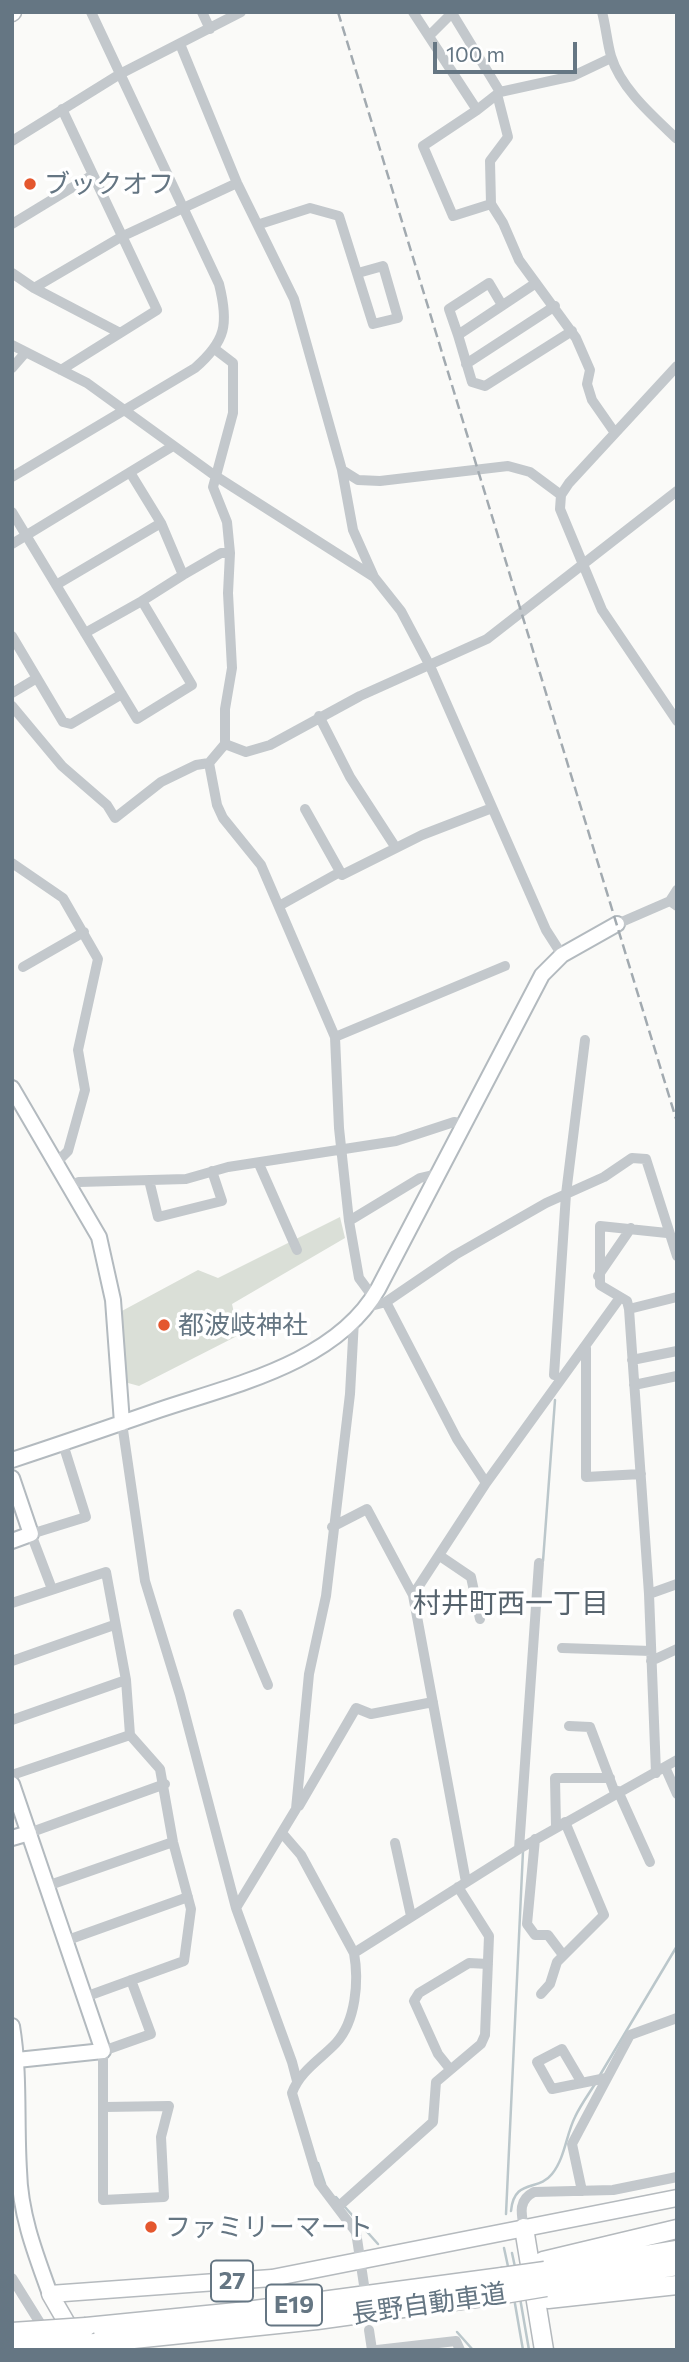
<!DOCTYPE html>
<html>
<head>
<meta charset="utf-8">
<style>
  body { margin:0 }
  #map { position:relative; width:689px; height:2362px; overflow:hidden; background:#fafaf8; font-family:Commissioner,sans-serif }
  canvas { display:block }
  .frame { position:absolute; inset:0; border:14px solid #657683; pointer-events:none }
  .scale { position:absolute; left:433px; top:42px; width:144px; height:32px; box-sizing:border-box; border:4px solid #657683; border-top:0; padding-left:9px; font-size:21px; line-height:24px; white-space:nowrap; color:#657683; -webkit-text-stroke:5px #fff; paint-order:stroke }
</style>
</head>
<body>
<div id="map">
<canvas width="689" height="2362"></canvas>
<div class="frame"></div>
<div class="scale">100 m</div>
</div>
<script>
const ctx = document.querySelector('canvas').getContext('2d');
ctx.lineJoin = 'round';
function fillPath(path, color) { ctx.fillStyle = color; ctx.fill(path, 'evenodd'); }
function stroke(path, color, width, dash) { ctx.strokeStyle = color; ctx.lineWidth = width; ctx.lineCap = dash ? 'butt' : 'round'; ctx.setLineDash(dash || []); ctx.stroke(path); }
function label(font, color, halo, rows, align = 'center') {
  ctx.font = font + ' Commissioner,"Noto Sans JP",sans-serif'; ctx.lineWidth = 7; ctx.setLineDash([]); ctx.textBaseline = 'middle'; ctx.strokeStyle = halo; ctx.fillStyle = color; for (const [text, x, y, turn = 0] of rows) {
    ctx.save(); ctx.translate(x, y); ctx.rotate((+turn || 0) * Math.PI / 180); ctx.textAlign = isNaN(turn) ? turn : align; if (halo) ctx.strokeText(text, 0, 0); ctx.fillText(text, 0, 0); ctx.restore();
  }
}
const green = new Path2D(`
  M340,1217l5,21 -113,66 7,31 -100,51 -11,-3 -4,-7 -4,-64 78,-42 20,8z`);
const stream = new Path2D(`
  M543,1561l12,-161
  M600,2075l77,-129
  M318,2163l7,21
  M336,2197l42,47
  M511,2211c3,-33 27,-19 41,-37 13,-16 14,-39 23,-57 5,-11 13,-22 20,-33
  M506,2214l17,-363
  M504,2248l5,23
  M512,2253l3,14
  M514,2298l9,52
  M520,2298l9,52
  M457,2332l16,18`);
const street = new Path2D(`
  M202,12l8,17
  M413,12l64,98 23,-18 73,-16 38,-18
  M602,12c4,15 5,30 9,44 10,33 42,60 66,83
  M452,13l48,79
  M429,36l24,-24
  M180,44l57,139 57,116 48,171 11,60 21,47 27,34 29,55 116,264 16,25
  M497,94l11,43 -18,24 1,43 12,19 16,37 57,78 14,32 -3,14 5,16 23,33
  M477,110l-54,36 30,70 38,-12
  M12,141l108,-67 121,-62
  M12,224l79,-48
  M260,224l50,-16 29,8 34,108 25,-6 -15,-52 -25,7
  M12,273l22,15 86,45
  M536,283l-78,52 14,47 13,4 87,-55
  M34,288l87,-51 116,-54
  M458,335l-9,-26 40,-26 13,22
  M12,345l75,38 127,92 160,102
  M466,364l89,-58
  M677,366l-108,117 -8,12 -1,14 42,101 75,111
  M12,368l13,-15
  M61,370l96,-60 -95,-201
  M342,470l16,10 22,1 128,-15 22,6 31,23
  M12,477l183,-109c31,-27 34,-44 24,-84l-128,-272
  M12,512l125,207 55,-34 -50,-84 41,-26 -22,-52 -30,-49
  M12,544l161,-98
  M183,575l38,-22h9
  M56,585l105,-62
  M85,633l57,-32
  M12,636l51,86 8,2 51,-30
  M12,693l25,-15
  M12,706l50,60 45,39 8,13 46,-36 35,-17 13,-2 16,-19v-35l7,-41 -4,-75 2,-40 -3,-31 -14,-35 20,-74v-50l-17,-13
  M319,716l31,61 46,71
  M225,744l21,8 24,-7 90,-49 127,-57 190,-148
  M209,763l8,42 6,13 38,47 74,172 4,91 10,93 10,57 14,19
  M305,809l37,66 80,-40 70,-27
  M12,863l51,35 35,61 -20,91 7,40 -17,61 -11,11
  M670,901l7,-11
  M279,906l61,-34
  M617,924l53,-23 7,5
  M23,967l61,-35
  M335,1037l170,-71
  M259,1164l38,86
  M149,1180l9,37 64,-16 -10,-30
  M71,1185l8,-3 107,-3 42,-12 168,-26 58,-19 10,2
  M349,1221l71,-43 17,-4
  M598,1276l33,-48
  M386,1302l71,137 29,44
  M367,1307l19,-5 69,-47 91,-52 58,-26 28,-19 14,1 31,97
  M629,1309l48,-12
  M586,1348v129l55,-3
  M632,1360l45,-9
  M554,1375l12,-181 19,-154
  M634,1385l43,-9
  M122,1423l23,158 35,114 56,213 56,154 5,19
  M332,1527l35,-18 46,86 53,287
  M440,1556l31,21 9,42
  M52,1589l-21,-55 55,-17 -23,-73
  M649,1594l28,-10
  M413,1595l73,-112 133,-184
  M12,1603l94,-31 20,108 4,55 30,34 13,73 18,67 -7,52 -99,36
  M238,1614l30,71
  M562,1648l89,3
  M12,1661l102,-36
  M651,1661l26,-12
  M12,1720l114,-40
  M569,1726l21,1 25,66
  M665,1767l12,27
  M656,1773l-7,-179 -20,-285 -2,-8 -27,-16v-59l67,7
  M12,1775l118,-40
  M618,1791l32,71
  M299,1806l57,-98 15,6 62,-12
  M556,1827l-1,-49h55
  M29,1833l136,-49
  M282,1833l19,22 53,98c5,28 2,68 -18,90 -15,16 -36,28 -44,50l27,90 37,49 8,53
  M535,1839l-8,85 8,11h13l15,20
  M395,1843l16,73
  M519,1849l20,-286
  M47,1886l126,-44
  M236,1908l60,-99 13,-135 17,-78 24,-202 4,-74
  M65,1941l123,-44
  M354,1953l165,-104 158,-89
  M541,1994l9,-10 7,-22 47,-47 -39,-93
  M450,2069l-12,-15 -24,-53 5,-8 50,-30 19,1
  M582,2083l-20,-34 -25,13 15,27 54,-11
  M105,2107l64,-1 -8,31 3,60 -61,3v-149l48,-17 -20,-54
  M582,2191l-10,-47 58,-109 47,-17
  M338,2207l95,-85 3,-40 45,-38 4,-9 4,-99 -31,-49
  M524,2228c-3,-15 -6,-28 10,-36l79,-2 64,-13
  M12,2278l33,53
  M369,2330l3,20
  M377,2350l79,-9 4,9`);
const secondary = new Path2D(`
  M12,1088l87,149 14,63 9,123
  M12,1460c49,-16 98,-33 147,-50 74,-25 177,-47 219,-121l164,-314 20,-20 55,-31
  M12,1478l19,56 -19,7
  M12,1784l91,267 -86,9
  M12,1838l17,-5
  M12,2026c8,48 4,95 7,144 1,44 16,83 31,124`);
const primary = new Path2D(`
  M12,13l1,-1
  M76,2339l-26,-45 222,-16 405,-80`);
const highway = new Path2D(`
  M524,2228l20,122
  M543,2261l134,-32
  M552,2270l125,-20
  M546,2287l131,-21
  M548,2299l129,-14
  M86,2327l161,-16 255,-34
  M95,2343l222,-23 187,-26`);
const rail = new Path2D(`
  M338,12l339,1110`);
const highwayBridge = new Path2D(`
  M502,2277l43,-6
  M504,2294l42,-7
  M12,2332l74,-5
  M12,2348l83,-5`);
const markers = [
  [30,184,7,"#e4572e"],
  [164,1325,7,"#e4572e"],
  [151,2227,7,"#e4572e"]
];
const shields = [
  [232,2281,42],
  [294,2305,56]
];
const shieldNames = [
  ["27",232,2281],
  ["E19",294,2305]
];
const poiNames = [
  ["ブックオフ",44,184],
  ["都波岐神社",178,1325],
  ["ファミリーマート",165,2227]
];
const streetNames = [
  ["長野自動車道",429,2304,-8]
];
const neighbourhoodNames = [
  ["村井町西一丁目",511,1604]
];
fillPath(green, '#dadfd7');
stroke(stream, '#bbc7cb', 2.5);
stroke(secondary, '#b3babf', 18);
stroke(primary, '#b5babe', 19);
stroke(highway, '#b4b9bd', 21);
stroke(street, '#c3c8cc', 10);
stroke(secondary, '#fff', 14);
stroke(primary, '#fff', 16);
stroke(highway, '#fff', 18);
stroke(rail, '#a2aab0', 2.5, [10, 5]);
stroke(highwayBridge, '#b4b9bd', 21, []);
stroke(highwayBridge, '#fff', 18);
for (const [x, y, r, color] of markers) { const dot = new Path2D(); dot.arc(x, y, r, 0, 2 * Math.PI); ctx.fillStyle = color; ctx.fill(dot); stroke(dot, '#fff', 2.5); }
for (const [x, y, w] of shields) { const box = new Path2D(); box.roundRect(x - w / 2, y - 20.5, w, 41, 5); ctx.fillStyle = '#fff'; ctx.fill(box); stroke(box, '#657683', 2); }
label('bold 24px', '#657683', null, shieldNames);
label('26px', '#657683', '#fff', poiNames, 'left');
label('26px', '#657683', '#fff', streetNames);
label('28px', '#57646e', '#fff', neighbourhoodNames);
</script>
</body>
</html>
